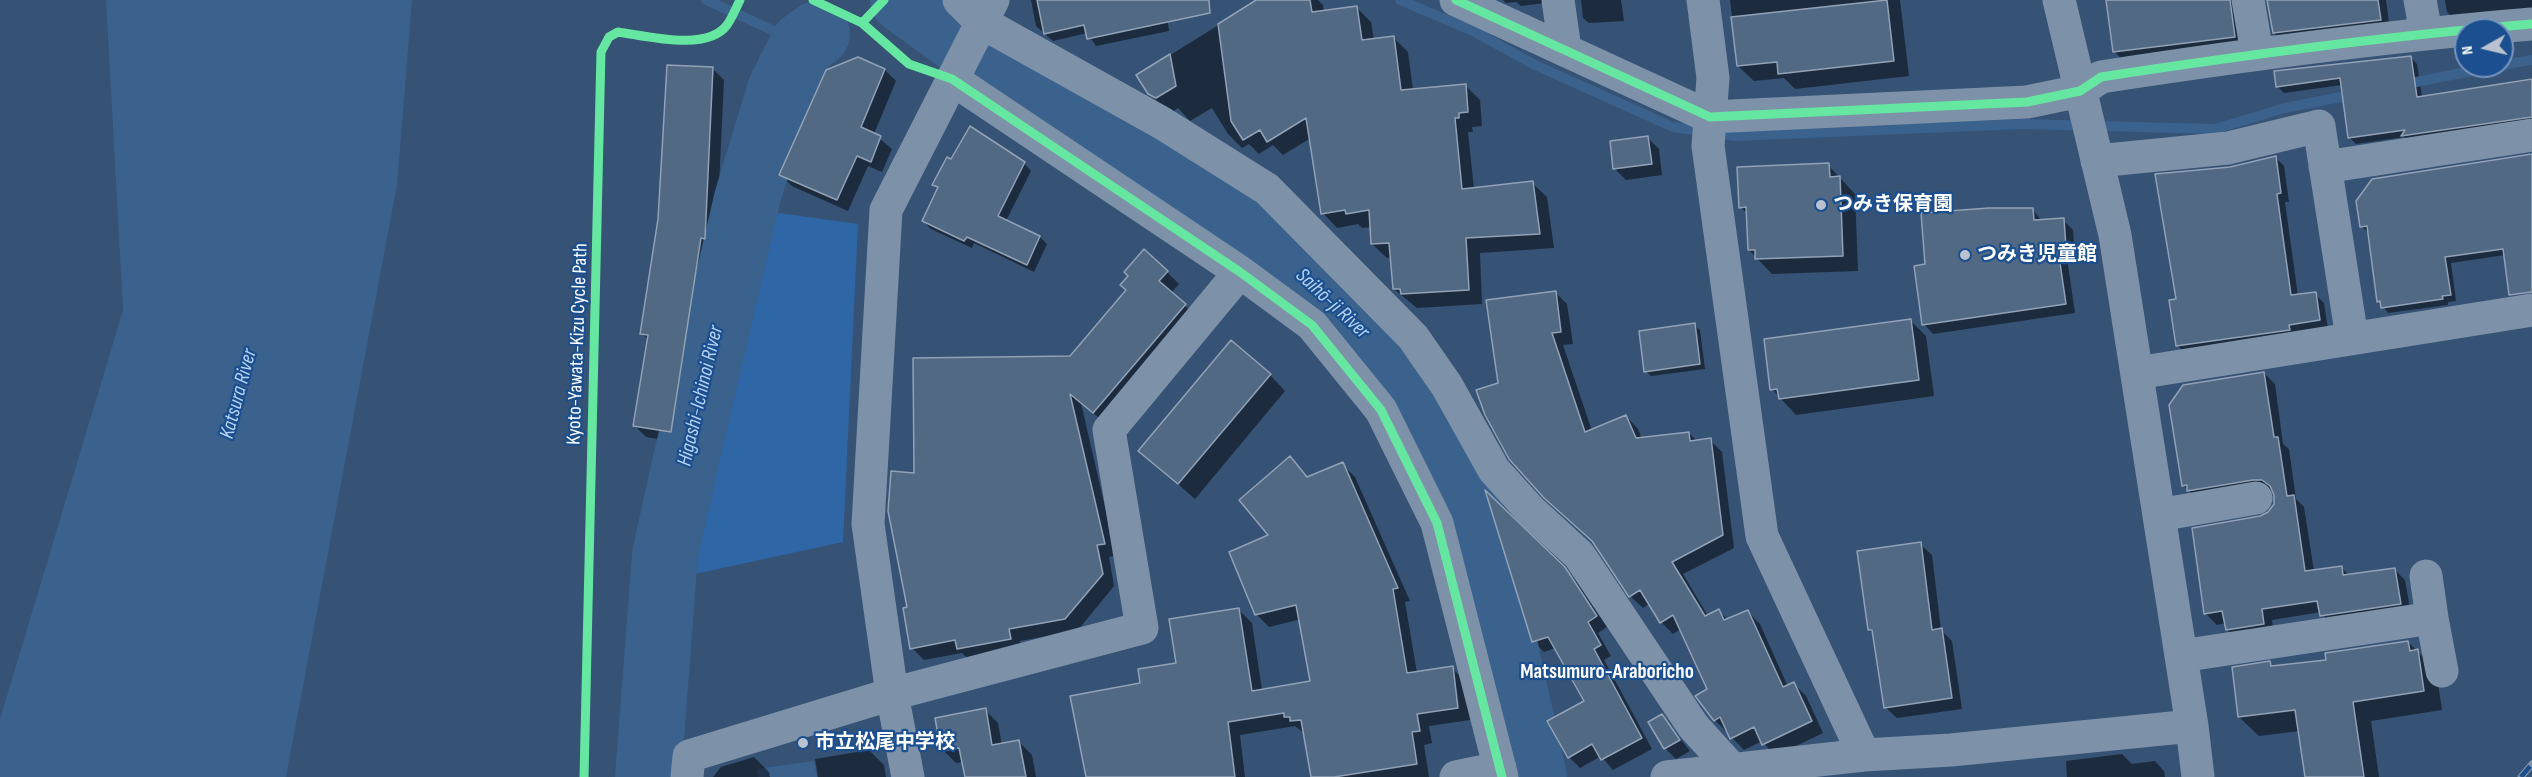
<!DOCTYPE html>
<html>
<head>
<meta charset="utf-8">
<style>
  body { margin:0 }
  #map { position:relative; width:2532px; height:777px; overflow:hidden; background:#365274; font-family:"Sofia Sans Condensed",sans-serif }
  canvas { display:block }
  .north { position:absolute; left:2454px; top:18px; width:60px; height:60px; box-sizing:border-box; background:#1b4f8f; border:2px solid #7695bc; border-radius:50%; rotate:262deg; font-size:16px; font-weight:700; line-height:24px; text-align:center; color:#fff }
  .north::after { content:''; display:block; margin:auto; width:21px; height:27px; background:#b9c2ce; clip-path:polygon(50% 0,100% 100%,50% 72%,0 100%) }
</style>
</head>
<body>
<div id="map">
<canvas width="2532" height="777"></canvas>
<div class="north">N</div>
</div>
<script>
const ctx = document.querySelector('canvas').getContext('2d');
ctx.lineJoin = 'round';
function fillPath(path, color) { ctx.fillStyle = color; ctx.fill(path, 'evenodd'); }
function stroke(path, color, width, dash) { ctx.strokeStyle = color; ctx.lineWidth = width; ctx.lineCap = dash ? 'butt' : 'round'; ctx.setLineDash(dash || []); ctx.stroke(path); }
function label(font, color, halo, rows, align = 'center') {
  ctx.font = font + ' "Sofia Sans Condensed","Noto Sans JP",sans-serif'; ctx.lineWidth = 4.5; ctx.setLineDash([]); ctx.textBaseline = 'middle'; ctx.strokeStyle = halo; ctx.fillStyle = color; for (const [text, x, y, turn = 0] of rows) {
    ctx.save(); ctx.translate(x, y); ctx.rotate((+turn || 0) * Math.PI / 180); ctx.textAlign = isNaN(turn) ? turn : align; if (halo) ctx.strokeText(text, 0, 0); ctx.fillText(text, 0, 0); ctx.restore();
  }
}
const green = new Path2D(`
  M765,211l93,13 -15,318 -148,32 -14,-9 45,-201z`);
const water = new Path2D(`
  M106,0h306l-15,185 -111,592h-286v-58l123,-409z
  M814,761l3,16h-59l-1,-8z`);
const shadow = new Path2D(`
  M1031,0h134l4,31 -73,15 -9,-13 -34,8 -17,-15z
  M1259,0h59l5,5 1,7 33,-4 14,14 3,18 19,-3 15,15 5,38 52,-5 15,15 2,26 -10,1 1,5h-5l6,57 58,-6 15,14 7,51 -74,5 2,51 -65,4 -23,-19 -3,-31h-4l-15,-14v-17l-10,1 -4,-4 -21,4 -14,-15 -12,-75 -28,17 -10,-10 -14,9 -10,-10 -7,4 -14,-14 -16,-26 -22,13 -12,-13 -6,4 -8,-4 -15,-15 -11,-18z
  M1503,0h44l-2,3 -24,3 -5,-4 -10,1z
  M1581,0h40l3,21 -35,2 -6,-5z
  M1900,0l9,76 -114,13 -11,-11 -30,3 -16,-15 -8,-66z
  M2107,0h136l1,46 -120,16 -9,-10z
  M2267,0h119l4,30 -106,13 -10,-10z
  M2445,0h87v15l-75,7 -10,-10z
  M2410,57l7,7 5,33 110,-19v45l-123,19 -5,-5 -48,7 -6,-6 -8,-53 -58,8 -7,-7z
  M858,58l27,12 11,11 -22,53 18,15 -10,23 -14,-6 -20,45 -56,-25 -11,-11z
  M713,69l11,11 -8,169h-4l-31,194 -35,-6 -12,-12 14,-85 -6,-7z
  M1648,138l11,11 3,26 -36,5 -11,-11z
  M2532,156v135l-27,-36 -54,8 5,38 -8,1v3l-60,8 -9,-12 -10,-68 -8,-7z
  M2275,157l9,9 5,36h-4l13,94 17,-2 9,9 4,26 -142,25 -9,-9 1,-44z
  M952,161l72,2 7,8 -25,50 34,16 7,7 -13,28 -60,-29 -2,5 -41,-19 -8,-8 16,-32 -5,-4z
  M1828,165l27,29 3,77 -86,3 -23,-24 -1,-36 -8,-7z
  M2032,209l10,12 21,-1 10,10 2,28h-8l8,55 -142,21 -9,-10 3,-59z
  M1167,272l12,12 -8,9 26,24 -91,107 -25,-21 35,152 -7,2 5,29 -36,44 -58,11 2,10 -52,10 -8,-8 -38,7 -12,-12 -3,-40 6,-134 156,-117z
  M1555,292l12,12 6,40 -10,1 29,86 34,-15 12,13 4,10 47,-6 8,8 13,-1 12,12 12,96 -51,26 25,42 11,-5 9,9 20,-8 12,12 28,63 6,-3 12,12 17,37 -48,23 -13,-15 -18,9 -29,-30 -6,-30 -28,-61 -8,5 -12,-12 -11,-19 -7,5 -13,-12 -130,-212z
  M1910,320l16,16 8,60 -138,19 -24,-26z
  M1694,325l6,5 5,39 -54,7 -5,-5z
  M2264,373l11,11 8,60 6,5 7,50 8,8 10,64 27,-4 9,9 44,-7 11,11 6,34 -79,12 -11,-14 -49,8 2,15 -36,5 -11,-10 -1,-7 -9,2 -11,-11 -13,-84 67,-12 9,-5 6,-8 -1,-15 -74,11 -17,-16z
  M1270,375l15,16 -90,108 -55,-48z
  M1342,464l13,13 55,124 -5,1 12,71 35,-5 13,13 5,39 -41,6 3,17 -8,2 5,32h-116l-8,-43 -10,-8 -55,9 5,42h-158l55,-93 36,-20 61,-54 13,13 10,67 50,-8 -11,-63 -32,8 -13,-13 15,-78 31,-65 6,7z
  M1488,495l87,85 32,47 -9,6 13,23 -7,4 48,89 -39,21 -12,-14 -21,12 -11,-11 17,-55 -31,-54 -11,4 -11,-11z
  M1920,544l12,11 9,75 11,11 10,68 -65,9 -12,-11 -10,-72 -6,-5z
  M2408,642l28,28 6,40 -71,11 8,56h-72l-7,-46 -41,5 -20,-19 -6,-38 37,-16 4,5 53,-7z
  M985,710l13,13 4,22 17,-3 13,13 4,22h-70l-3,-15 -7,1 -13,-13z
  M1662,716l28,35 -14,8 -11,-11z
  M869,750l15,15 2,12h-68l-3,-18z
  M2122,754l10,10 23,-3 9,10 1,6h-98l-1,-16z
  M754,757l15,15 1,5h-57l8,-10z`);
const stream = new Path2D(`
  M706,0l97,44
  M1400,0l75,32 60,33 138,62 63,9 286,-12 193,5 70,-21 71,-14
  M2502,65l30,-5
  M2401,85l96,-19`);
const river = new Path2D(`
  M903,0l111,80 118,75 145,100 55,44 55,57 51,87 31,63 20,70 45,201
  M648,777l17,-222 18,-82 64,-274 33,-109 23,-46 14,-10`);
const building = new Path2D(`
  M1037,0h172l1,13 -123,26 -3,-14 -40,9z
  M1256,0h54l2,12 45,-6 5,34 32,-4 7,54 65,-6 2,28 -9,1v5h-4l7,71 71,-8 7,53 -74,4 3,52 -68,4 -1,-5h-7l-4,-46 -18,1 -2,-34 -23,4 -1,-4 -24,4 -15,-96 -39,24 -7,-12 -17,10 -12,-19 -13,-97z
  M1887,0l7,61 -116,13 -1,-12 -40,4 -6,-49z
  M2106,0h124l5,37 -122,15z
  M2267,0h111l3,20 -108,13z
  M1170,54l6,32 -20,12 -8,-4 -12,-19z
  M2411,56l6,41 115,-18v38l-131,19 4,-6 -57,8 -8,-60 -64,9 -2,-16z
  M858,57l27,12 -24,58 20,9 -10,26 -14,-6 -20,44 -58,-25 47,-105z
  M667,65l46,2 -8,172 -4,-1 -30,194 -38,-6 15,-91 -8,-1 18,-115z
  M970,126l55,36 -27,54 42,20 -13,29 -60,-28 -3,4 -42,-20 16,-34 -6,-2 15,-28 4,2z
  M1648,136l4,28 -39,5 -3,-28z
  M2532,154v138l-23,3 -6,-46 -58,8 6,38 -9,1 1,3 -62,9 -1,-7 -3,1 -10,-76 -7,1 -4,-26 16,-22z
  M2276,156l5,37 -4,1 14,101 25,-3 4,28 -31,5 1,5 -114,16 -7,-46 7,-1 -21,-125 75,-7z
  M1829,163l1,14 10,-1 3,80 -88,3v-9h-7l-2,-43 -7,1 -2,-41z
  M1989,208h44l1,12 30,-2 2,30 -8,1 8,55 -144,21 -8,-59 11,-2 -4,-51z
  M1144,249l24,22 -9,10 27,23 -93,109 -23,-19 35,150 -8,1 6,29 -38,45 -56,10 2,10 -54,10 -2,-9 -45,9 -7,-41 4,-1 -19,-96 3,-40 23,2 -1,-115 157,-2 56,-66 -6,-5 8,-9 -4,-4z
  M1556,291l5,41 -9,1 33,99 41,-17 10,23 53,-6 1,9 21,-3 12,97 -51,27 33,54 14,-7 5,11 24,-10 35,77 11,-5 18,39 -50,24 -8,-18 -24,12 -10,-22 -6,4 -19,-25 12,-7 -34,-74 -13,8 -20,-33 -11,7 -37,-56 -48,-43 -35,-39 -24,-44 -9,-25 22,-7 -12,-83z
  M1911,319l8,61 -140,19 -2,-10 -7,1 -6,-51z
  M1695,323l5,41 -56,8 -5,-41z
  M1231,340l40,34 -93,110 -40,-33z
  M2264,372l10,65h4l9,59 7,-1 11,76 37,-5 1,9 52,-7 6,36 -81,12 -3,-15 -55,8 2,15 -38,6 -4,-19 -18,3 -12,-86 68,-12 8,-4 6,-8v-9l-4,-9 -8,-6h-9l-66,11v-6l-5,1 -13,-81 14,-20z
  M1290,456l17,21 36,-15 55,126 -5,1 14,84 46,-7 5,42 -41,6 3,17 -8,1 5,32 -83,13h-23l-10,-57 -11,1v-4h-6v-4l-56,9 7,55h-149l-16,-81 70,-13 -2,-14 38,-6 -7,-44 70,-11 13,83 58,-10 -14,-76 -41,10 -26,-63 39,-17 -29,-35z
  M1485,490l80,77 32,49 -9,6 13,23 -7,4 48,89 -41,22 -9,-16 -24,14 -21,-37 37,-20 -36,-64 -16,5z
  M1921,542l11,88 10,-2 10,70 -68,10 -12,-78h-4l-11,-79z
  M2408,641l2,10 8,-2 6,42 -71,11 11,75h-59l-10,-67 -57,7 -6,-50 38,-6 1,5 55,-6 -1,-7z
  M986,708l6,37 27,-5 7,37h-61l-6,-29 -18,3 -6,-33z
  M1662,714l18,26 -16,9 -16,-27z`);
const minor = new Path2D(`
  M959,0l22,22 181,101 105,66 146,148 34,49 47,84 37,41 48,44 114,171 40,44
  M1456,0l254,117 317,-15 53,-11 21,-14c143,-22 286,-41 431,-53
  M1558,0l7,49
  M1703,0l10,78 -5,68 54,390 102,219
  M2059,0l56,235 77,491 6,51
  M2248,0l9,53
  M2420,0l6,33
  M952,79l288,193 72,53 69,85 56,113 65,254
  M2097,161l131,-13 91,-22 33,212
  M2325,167l207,-32
  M2137,373l395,-63
  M2159,515l97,-17
  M2426,576l6,42
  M2181,656l251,-38 10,53
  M687,777l2,-21 203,-62 250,-66 -33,-198 131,-158
  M908,777l-16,-83 -24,-170 18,-314 107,-210
  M1456,777l44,-9
  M1667,777l197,-22 87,-5 241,-24`);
const rail = new Path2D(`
  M2521,777l11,-13`);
const cycleway = new Path2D(`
  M813,0l49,23 22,-23
  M1456,0l254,117 317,-15 53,-11 21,-14c143,-22 286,-41 431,-53
  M861,22l48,42 43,15 288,193 72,53 69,85 56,113 65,254
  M584,777l17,-725 8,-15 9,-5c29,4 89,20 109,-7 5,-7 9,-17 13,-25`);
const markers = [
  [1821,205,6,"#b9c2ce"],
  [1965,255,6,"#b9c2ce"],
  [803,743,6,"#b9c2ce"]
];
const poiNames = [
  ["つみき保育園",1833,205],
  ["つみき児童館",1977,255],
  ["市立松尾中学校",815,743]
];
const streetNames = [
  ["Kyoto-Yawata-Kizu Cycle Path",578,344,-88]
];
const waterNames = [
  ["Saihō-ji River",1332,304,43],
  ["Katsura River",239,394,-75],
  ["Higashi-Ichinoi River",701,396,-77]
];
const neighbourhoodNames = [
  ["Matsumuro-Araboricho",1607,673]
];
fillPath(green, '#2f66a5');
fillPath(water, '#3b618d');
fillPath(shadow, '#0007');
stroke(stream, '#3b618d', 10);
stroke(river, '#3b618d', 66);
fillPath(building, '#526984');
stroke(building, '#92a2b6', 1.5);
stroke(minor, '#7d92a8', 33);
stroke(rail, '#7e92a7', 7);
stroke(rail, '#1b4f8f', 4.5, [14]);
stroke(cycleway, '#66e7a1', 9);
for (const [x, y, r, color] of markers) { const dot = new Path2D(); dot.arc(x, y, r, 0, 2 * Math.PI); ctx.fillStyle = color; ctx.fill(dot); stroke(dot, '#1b4f8f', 2); }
label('bold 20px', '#fff', '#1b4f8f', poiNames, 'left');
label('20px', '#fff', '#1b4f8f', streetNames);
label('italic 21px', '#b5d3f5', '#1b4f8f', waterNames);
label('bold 21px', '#fff', '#1b4f8f', neighbourhoodNames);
</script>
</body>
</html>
